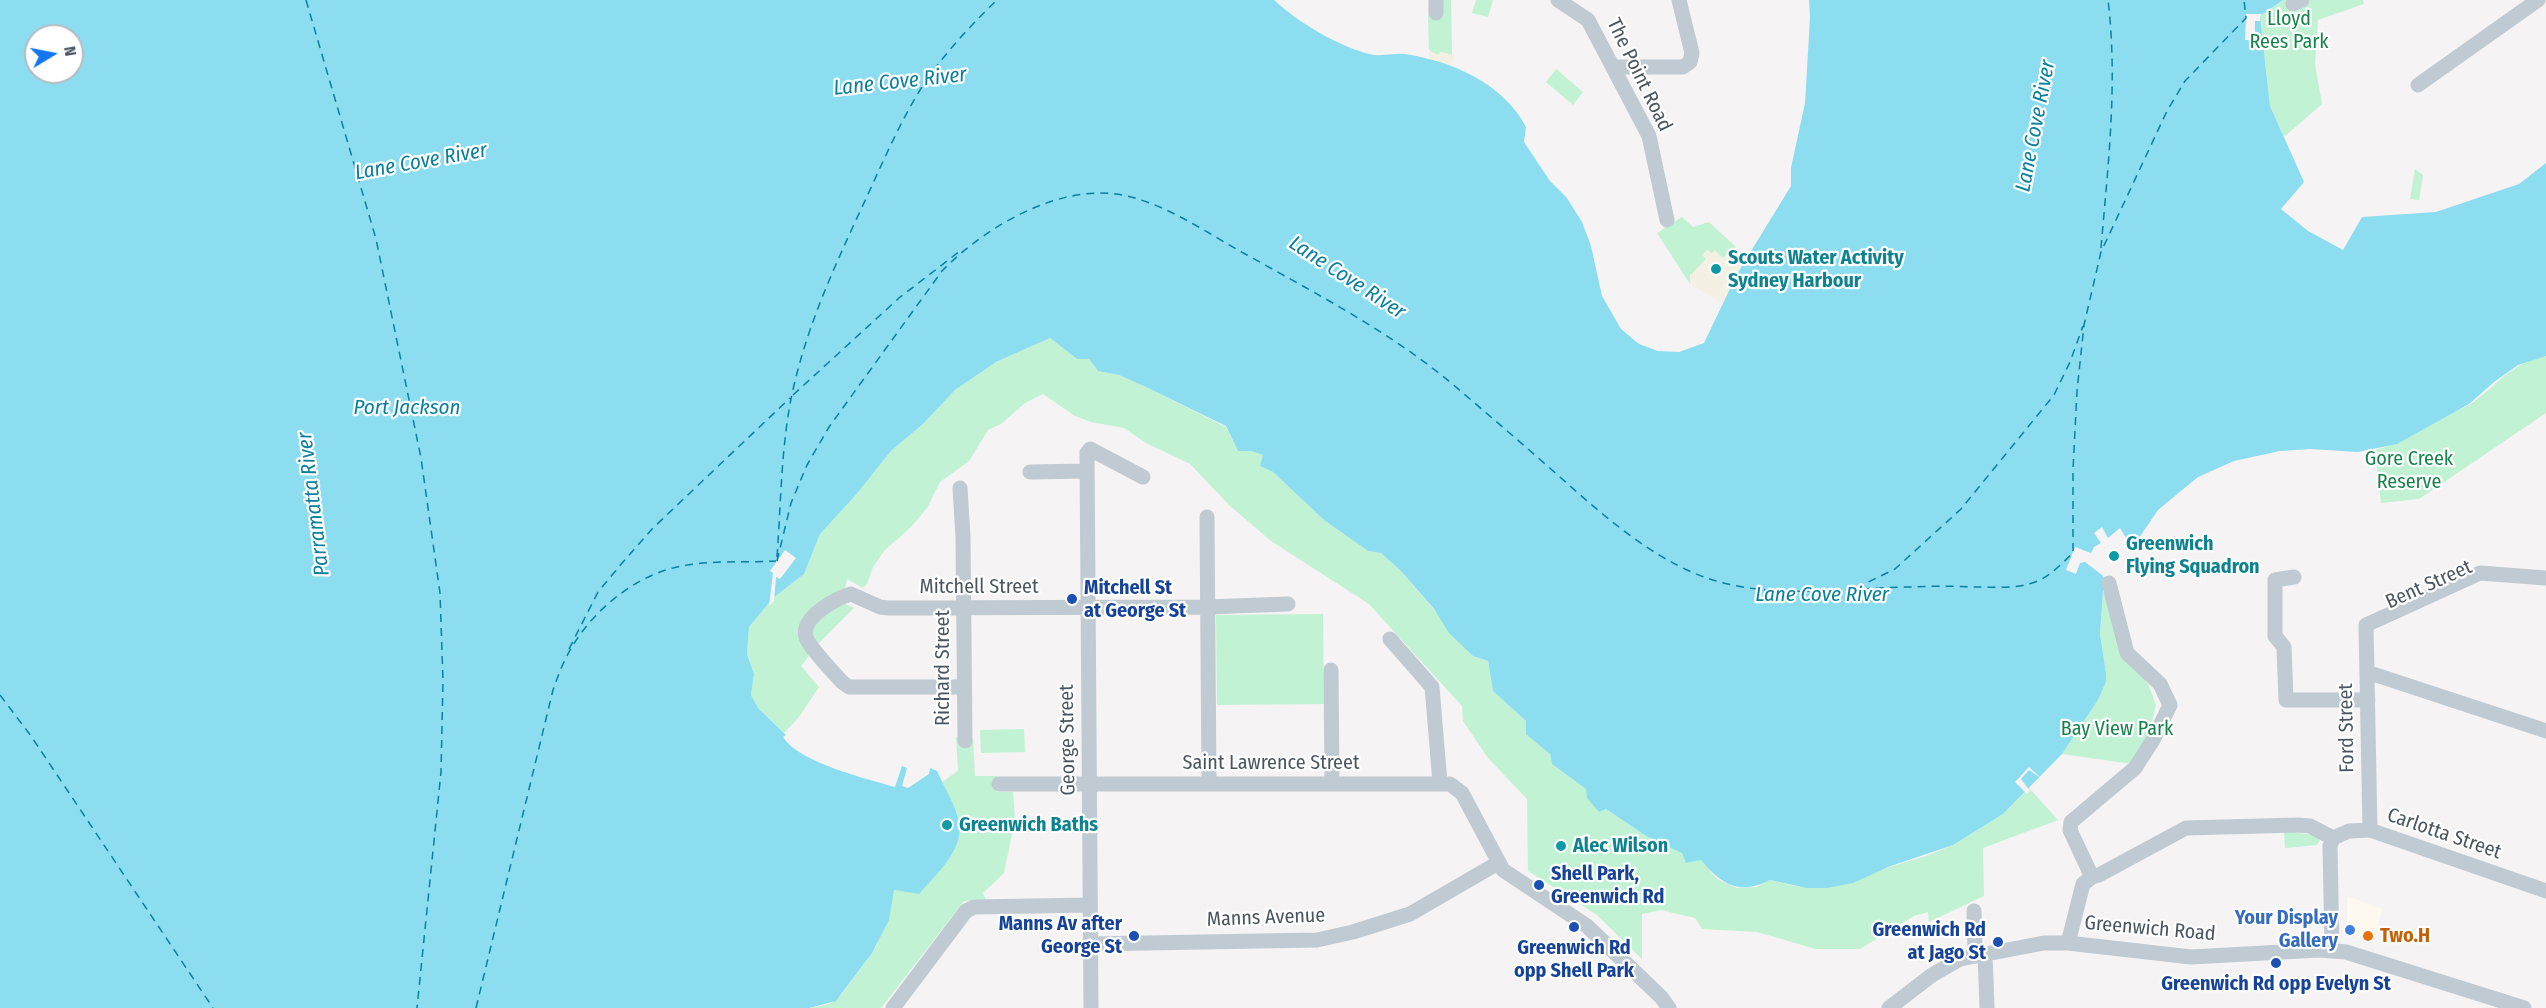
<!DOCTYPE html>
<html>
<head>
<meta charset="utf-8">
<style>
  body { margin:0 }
  #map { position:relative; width:2546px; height:1008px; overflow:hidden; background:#f5f3f3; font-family:"Fira Sans Condensed",sans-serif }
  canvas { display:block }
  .north { position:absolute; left:24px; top:24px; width:60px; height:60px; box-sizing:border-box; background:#fff; border:2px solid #b6bbc0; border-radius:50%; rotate:80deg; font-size:16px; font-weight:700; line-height:24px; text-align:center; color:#495661 }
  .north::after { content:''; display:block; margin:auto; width:21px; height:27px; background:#1476ee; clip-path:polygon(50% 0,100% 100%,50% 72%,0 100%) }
</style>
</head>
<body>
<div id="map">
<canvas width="2546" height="1008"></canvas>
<div class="north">N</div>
</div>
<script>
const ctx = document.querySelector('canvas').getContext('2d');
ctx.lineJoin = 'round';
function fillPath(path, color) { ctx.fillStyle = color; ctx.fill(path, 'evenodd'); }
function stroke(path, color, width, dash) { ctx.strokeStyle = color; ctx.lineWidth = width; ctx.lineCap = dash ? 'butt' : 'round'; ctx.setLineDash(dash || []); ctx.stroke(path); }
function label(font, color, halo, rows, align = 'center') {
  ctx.font = font + ' "Fira Sans Condensed",sans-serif'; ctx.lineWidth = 4.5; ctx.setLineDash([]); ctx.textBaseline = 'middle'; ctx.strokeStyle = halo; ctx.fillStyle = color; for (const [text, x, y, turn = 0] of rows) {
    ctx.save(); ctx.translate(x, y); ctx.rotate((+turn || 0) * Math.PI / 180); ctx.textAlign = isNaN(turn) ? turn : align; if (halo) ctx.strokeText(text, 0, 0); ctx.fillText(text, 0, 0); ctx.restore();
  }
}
const commercial = new Path2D(`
  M2347,896l36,13 -11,33 -25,-8z`);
const green = new Path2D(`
  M1438,0h13l1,55 -11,-3 -2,3 -8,-3 -2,-3 -1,-34h4z
  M1476,0h17l-5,17 -16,-4z
  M2283,0h80l1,4 -46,16 -3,44 7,40 -38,33 -14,-31 -10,-90z
  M1556,69l27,23 -10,13 -27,-23z
  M2415,169l8,6 -4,25 -9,-1z
  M1682,217l11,10 16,-5 27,25 -13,11 -11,-4 -4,-4 -2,9 -16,17v8l-33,-51z
  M1050,338l27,21h12l9,12 21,4 29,13 78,39 12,24h13l12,4 -3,11 13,6 51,48 44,31 13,2 20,18 72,85 15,5 5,30 33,30 24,33 2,10 34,25 13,23 7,-3 40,27 55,24 16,19 20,9 20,-1 13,-7 25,6 25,2 106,-32 27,-11 50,-31 26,-26 29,32 -75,28 1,48 -55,26 -1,-10 -14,4 -54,33h-44l-59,-17 -55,-3 -7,-11 -34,-8 -19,4v45l-45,-44 -69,-44 -1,-72 -39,-41 -25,-37 -1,-15 -93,-102 -98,-63 -42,-36 -39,-41 -44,-21 -22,-15 -33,-6 -16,-6 -32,-22 -18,9 -24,21 -13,6 -19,31 -29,21 -13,26 -16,19 -27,24 -11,16 -6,17 -4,4 -16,-9 -5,23 12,6 -36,36 -17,22 18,21 -20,30 -15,16 -26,-25 -7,-13 3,-21 -7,-20 2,-27 24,-29 31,-24 16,-40 35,-38 36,-45 33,-28 31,-33 41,-28z
  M2546,356v57l-127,86 -38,4 -6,-53c28,-7 47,-21 72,-35 8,-4 17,-7 25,-12 27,-19 38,-40 74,-47z
  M2103,591l14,25 10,32 22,38 7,19 -8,34 -16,25 -70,-10 36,-54 8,-18v-9l-6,-39z
  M1323,614l1,90 -107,1 -1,-90z
  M1024,729l1,23 -44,1 -1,-23z
  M956,737l17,1 2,38h22l-1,16h17l2,28 -11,53 -21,20 3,7 -22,1 -83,107h-72l21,-4 12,-10 25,-34 10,-15 17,-55 25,4 39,-79 -16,-33 16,-11z
  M2284,830l33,6 3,4 -3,5 -32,3z`);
const sand = new Path2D(`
  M1429,49l3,4 7,2 1,-3 14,4 -3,12 -22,-8z
  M1736,247l12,9 -11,18 -13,30 -34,-20v-8l16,-17 -4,-4 5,-5 4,4 4,-4 8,8z`);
const water = new Path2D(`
  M0,0h1274c25,23 62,45 95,54 12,3 24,-1 36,0 47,7 99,30 121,73l-2,15 26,39 17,17 15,24 9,24 11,50 19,33 18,15 19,7 21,1 25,-9 33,-69 54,-88v-18l14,-65 5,-85 -1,-18h474l-23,16 10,90 34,76 -23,27 27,22 35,19 19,-33 74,-5 83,-28 27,-21v193l-28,9 -24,17 -25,22 -72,40 -39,8 -48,-3 -30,2 -46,10 -36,16 -40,33 -55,81 -3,43 6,39v9l-8,18 -36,54 -59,60 -50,31 -65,22 -35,16 -26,5h-20l-37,-8c-31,16 -49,4 -69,-20l-15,3 -4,-10 -36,-17 -40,-27 -7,3 -12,-14 -1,-9 -34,-25 -2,-10 -24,-20v-13l-33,-30 -5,-30 -15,-5 -24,-23 -15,-24 -33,-38 -20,-18 -13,-2 -44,-31 -51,-48 -13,-6 3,-11 -12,-4h-13l-12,-25 -78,-38 -29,-13 -21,-4 -9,-12h-12l-27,-21 -54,24 -41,28 -31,33 -33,28 -36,45 -35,38 -16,40 -31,24 -24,29 -2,27 7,20 -3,21 7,13 28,27 -3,2c15,25 84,42 112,50l7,-21 5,2 -5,18 6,2 21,-14 1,-6 7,3c6,14 15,28 20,43 12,32 -19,58 -38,80l-25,-4 -5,30 -17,33 -36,48 -27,7h-809zM36,36h36v36h-36z`);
const pier = new Path2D(`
  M2246,14h16l-2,2v5h-5v19h-10z
  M2102,527l6,11 12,-10 12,20 -24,37 -6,-10 -17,-13 -5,1 -4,11 -10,-4 9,-23 16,6 3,-6 7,-4 -7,-10z
  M785,550l11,8 -16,21 -4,-2 -2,24 -5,5 4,-33 -3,-2z
  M2029,767l13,12 -13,-9 -8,9 9,12 -3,3 -12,-12z`);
const ferry = new Path2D(`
  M306,0l70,239 45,219 19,135 3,88 -2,91 -24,236
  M2101,248c7,-83 17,-165 7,-248
  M793,395l106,-97 61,-47
  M777,557c4,-54 4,-110 15,-163 14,-64 37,-115 64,-174 21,-44 39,-89 64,-130 21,-33 49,-63 77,-90
  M777,561l14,-58 16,-38 22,-38 113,-156c46,-47 128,-95 196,-72 39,12 74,37 109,56 70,39 141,76 203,127 34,29 68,58 102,88 42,37 84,76 135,100 70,33 149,18 223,17 21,-1 43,-1 65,0 18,0 39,2 57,-4 17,-5 29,-19 41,-30v-83l4,-79 7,-66 17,-73 66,-141 18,-30 61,-63 -2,-18
  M1856,588l39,-19 66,-60 93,-114 16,-33 13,-36
  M569,649l29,-57 25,-30 30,-34 137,-130
  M0,695l31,41 182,272
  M476,1008l77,-318c4,-11 8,-23 14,-34 19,-38 58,-73 99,-86 34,-11 75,-7 110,-9`);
const minor = new Path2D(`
  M1436,0v13
  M1558,0l30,20 61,116 18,84
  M2293,4l9,-4
  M1613,67h70l7,-5 2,-9 -13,-53
  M2418,85l120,-85
  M1030,472l56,-1
  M960,488l3,49 2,204
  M1207,517l2,267
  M2294,577l-19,3v56l9,11 2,53h82
  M1390,639l42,48 8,96
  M1331,670l1,113
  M2367,672l179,59
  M963,687h-114l-7,-5c-8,-9 -34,-36 -36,-45 -6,-19 30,-39 45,-43l29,13 9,1 318,-1 81,-3
  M999,784h451l12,9 41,77 84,56 74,71 8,11
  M2370,830l-4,-205 114,-52 66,5
  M2092,877l7,-2 87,-47 112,-3 12,1 23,12 16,-7 21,-1 176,61
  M1974,911l1,44
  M2068,943l15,-59 9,-7 -22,-47 1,-8 64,-54 18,-28 17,-35 -10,-21 -33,-31 -18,-70
  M1090,944l227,-4 36,-8 57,-18 88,-51
  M2332,950l-2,-104 3,-8
  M1985,953l2,55
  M893,1008l73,-97 8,-4 116,-2
  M1091,1008l-4,-555 3,-4 53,28
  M1889,1008l43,-33 28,-16 84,-16h24l123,14 128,-7 27,2 178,56`);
const markers = [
  [1716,269,6,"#0f9aa8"],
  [2114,556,6,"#0f9aa8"],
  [1072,599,6,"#1a4fb4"],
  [947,825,6,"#0f9aa8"],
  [1561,846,6,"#0f9aa8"],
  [1539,885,6,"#1a4fb4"],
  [1574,927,6,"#1a4fb4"],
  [2350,930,6,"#3f7fe0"],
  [1134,936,6,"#1a4fb4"],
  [2368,936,6,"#e8710a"],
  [1998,942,6,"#1a4fb4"],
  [2276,963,6,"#1a4fb4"]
];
const parkNames = [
  ["Lloyd",2289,19],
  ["Rees Park",2289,42],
  ["Gore Creek",2409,459],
  ["Reserve",2409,482],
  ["Bay View Park",2117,729]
];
const streetNames = [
  ["The Point Road",1639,75,64],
  ["Bent Street",2429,585,-24],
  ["Mitchell Street",979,587],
  ["Richard Street",943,668,-90],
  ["Ford Street",2347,728,-91],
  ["George Street",1068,740,-91],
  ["Saint Lawrence Street",1271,763],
  ["Carlotta Street",2444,834,19],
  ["Manns Avenue",1266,918,-2],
  ["Greenwich Road",2150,929,5]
];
const cultureNames = [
  ["Scouts Water Activity",1728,258],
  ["Sydney Harbour",1728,281],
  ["Greenwich",2126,544],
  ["Flying Squadron",2126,567],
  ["Greenwich Baths",959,825],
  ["Alec Wilson",1573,846]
];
const transitNames = [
  ["Mitchell St",1084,588],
  ["at George St",1084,611],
  ["Shell Park,",1551,874],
  ["Greenwich Rd",1551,897],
  ["Manns Av after",1122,924,"right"],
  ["George St",1122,947,"right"],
  ["Greenwich Rd",1986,930,"right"],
  ["at Jago St",1986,953,"right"],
  ["Greenwich Rd",1574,948,"center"],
  ["opp Shell Park",1574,971,"center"],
  ["Greenwich Rd opp Evelyn St",2276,984,"center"]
];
const shopNames = [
  ["Your Display",2338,918],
  ["Gallery",2338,941]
];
const foodNames = [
  ["Two.H",2380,936]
];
const waterNames = [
  ["Lane Cove River",900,82,-6],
  ["Lane Cove River",2036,126,-79],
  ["Lane Cove River",421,162,-10],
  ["Lane Cove River",1347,278,33],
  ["Port Jackson",407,408],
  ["Parramatta River",314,504,-97],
  ["Lane Cove River",1822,595]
];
fillPath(commercial, '#fdf9ee');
fillPath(green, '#c1f2d3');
fillPath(sand, '#f5f0e4');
fillPath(water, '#8dddf1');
fillPath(pier, '#f5f3f3');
stroke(ferry, '#08819e', 1.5, [8, 6]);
stroke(minor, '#c0cad2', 15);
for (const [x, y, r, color] of markers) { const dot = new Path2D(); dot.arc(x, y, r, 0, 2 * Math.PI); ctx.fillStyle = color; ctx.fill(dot); stroke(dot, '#fff', 2); }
label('20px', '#148349', '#fff', parkNames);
label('20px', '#495661', '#fff', streetNames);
label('bold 20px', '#0d838f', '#fff', cultureNames, 'left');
label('bold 20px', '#164399', '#fff', transitNames, 'left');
label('bold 20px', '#366cbe', '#fff', shopNames, 'right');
label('bold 20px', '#c56008', '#fff', foodNames, 'left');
label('italic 21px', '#08819e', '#fff', waterNames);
</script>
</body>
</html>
